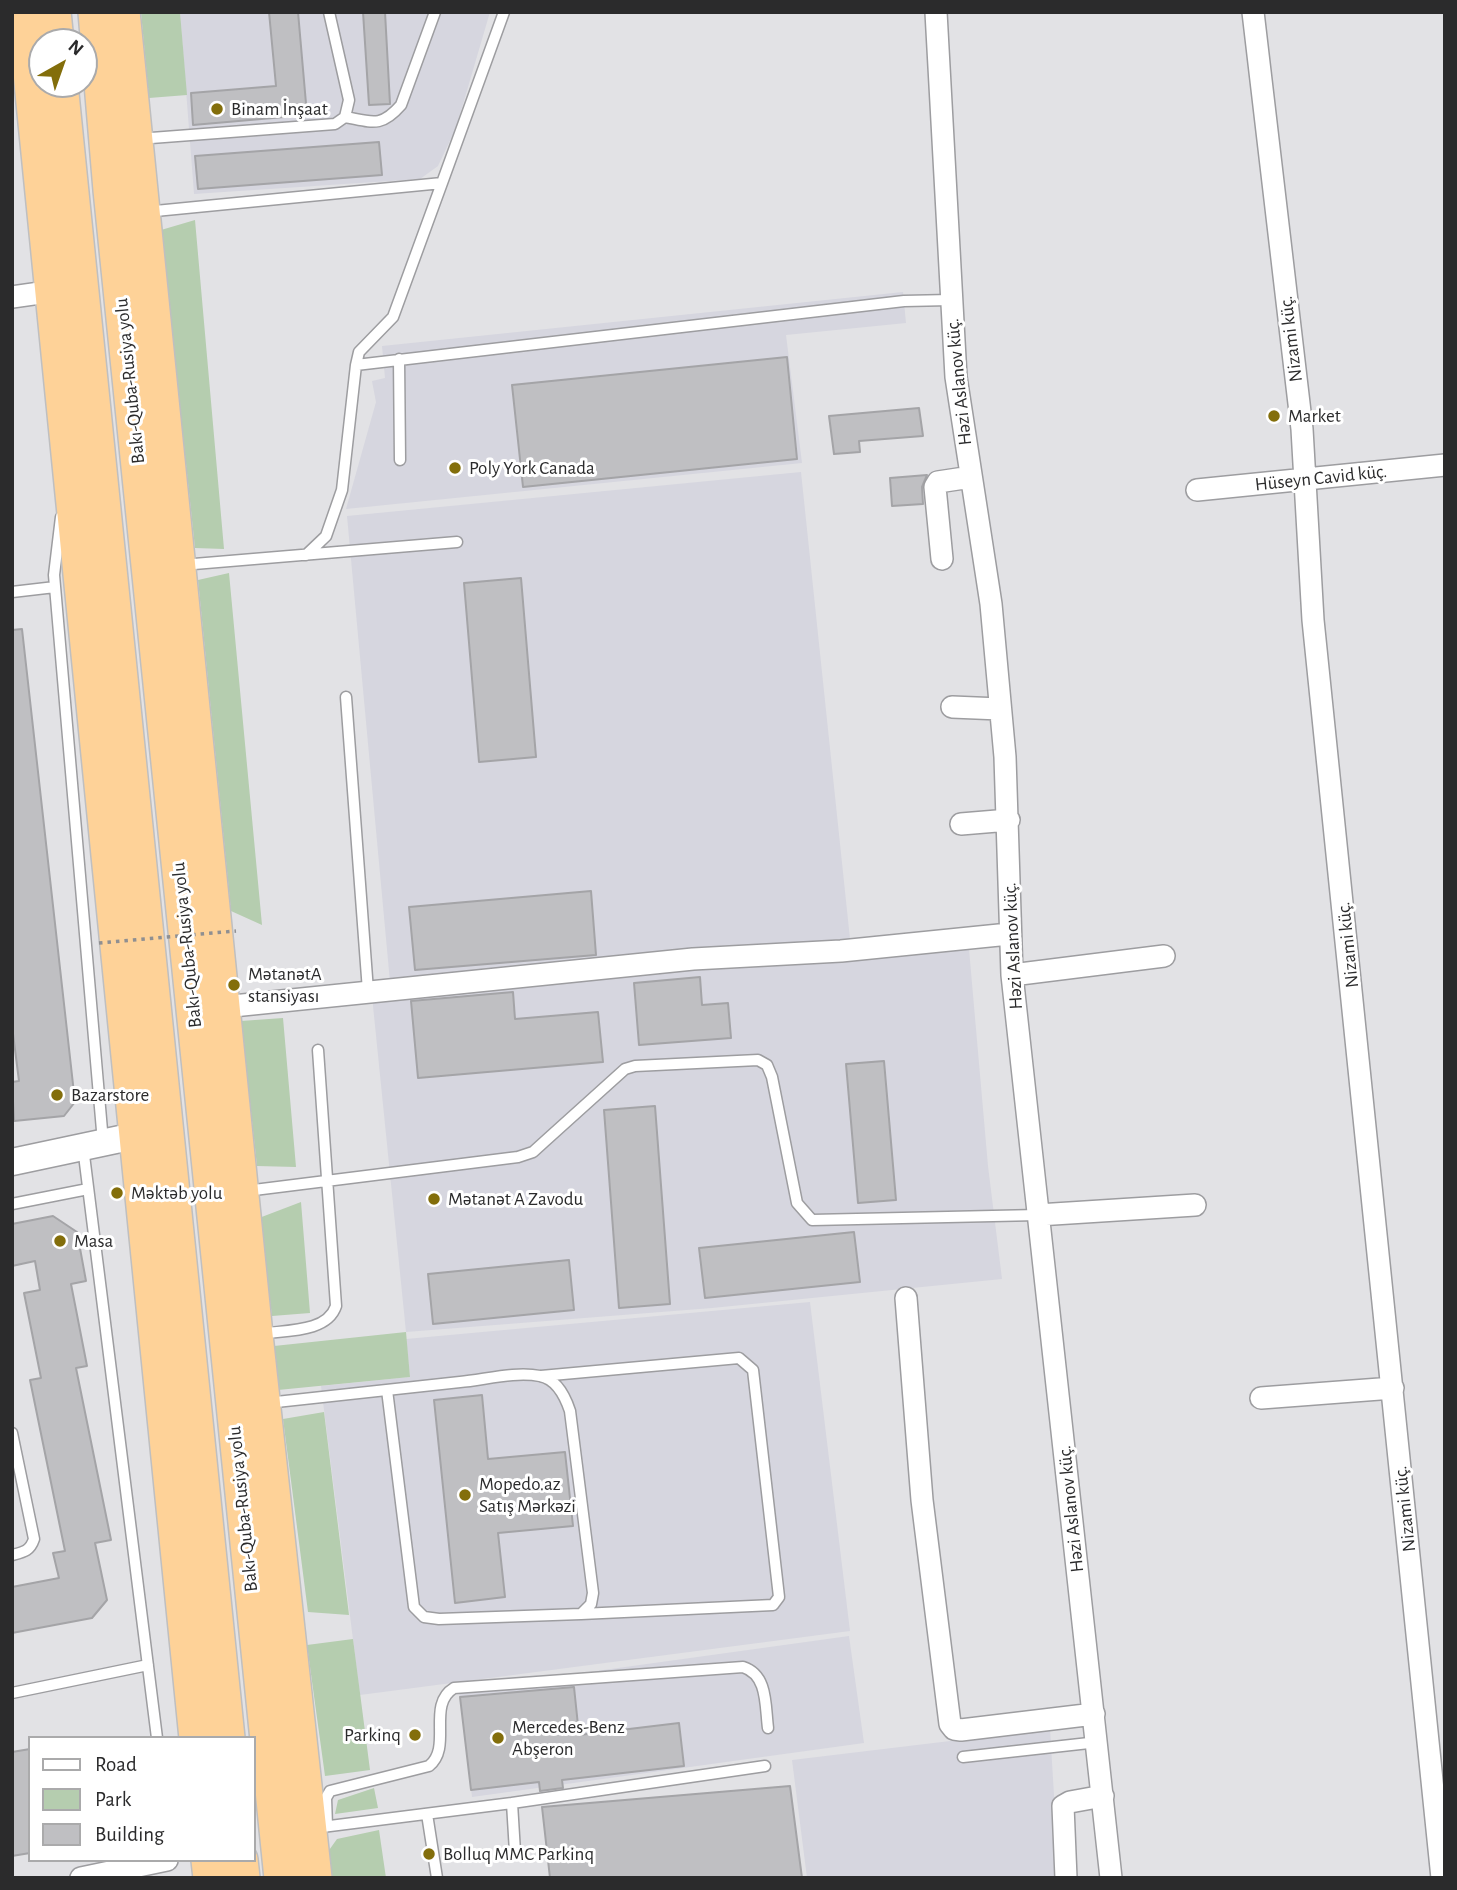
<!DOCTYPE html>
<html>
<head>
<meta charset="utf-8">
<style>
  body { margin:0 }
  #map { position:relative; width:1457px; height:1890px; overflow:hidden; background:#e2e2e5; font-family:"Alegreya Sans",sans-serif }
  canvas { display:block }
  .frame { position:absolute; inset:0; border:14px solid #2b2b2c; pointer-events:none }
  .legend { position:absolute; left:28px; top:1736px; width:228px; height:126px; box-sizing:border-box; background:#fff; border:2px solid #aaaaab; margin:0; padding:9px 12px; list-style:none; font-size:21px; color:#2b2b2c }
  .legend li { display:flex; align-items:center; gap:14px; height:35px }
  .legend b { width:35px; border:2px solid #aaaaab }
  .north { position:absolute; left:28px; top:28px; width:70px; height:70px; box-sizing:border-box; background:#fff; border:2px solid #aaaaab; border-radius:50%; rotate:40deg; font-size:19px; font-weight:700; line-height:28px; text-align:center; color:#2b2b2c }
  .north::after { content:''; display:block; margin:auto; width:24px; height:32px; background:#836e0b; clip-path:polygon(50% 0,100% 100%,50% 72%,0 100%) }
</style>
</head>
<body>
<div id="map">
<canvas width="1457" height="1890"></canvas>
<div class="frame"></div>
<ul class="legend">
<li><b style="height:9px;background:#fff"></b>Road</li>
<li><b style="height:19px;background:#b5cdaf"></b>Park</li>
<li><b style="height:19px;background:#bfbfc2"></b>Building</li>
</ul>
<div class="north">N</div>
</div>
<script>
const ctx = document.querySelector('canvas').getContext('2d');
ctx.lineJoin = 'round';
function fillPath(path, color) { ctx.fillStyle = color; ctx.fill(path, 'evenodd'); }
function stroke(path, color, width, dash) { ctx.strokeStyle = color; ctx.lineWidth = width; ctx.lineCap = dash ? 'butt' : 'round'; ctx.setLineDash(dash || []); ctx.stroke(path); }
function label(font, color, halo, rows, align = 'center') {
  ctx.font = font + ' "Alegreya Sans",sans-serif'; ctx.lineWidth = 6; ctx.setLineDash([]); ctx.textBaseline = 'middle'; ctx.strokeStyle = halo; ctx.fillStyle = color; for (const [text, x, y, turn = 0] of rows) {
    ctx.save(); ctx.translate(x, y); ctx.rotate((+turn || 0) * Math.PI / 180); ctx.textAlign = isNaN(turn) ? turn : align; if (halo) ctx.strokeText(text, 0, 0); ctx.fillText(text, 0, 0); ctx.restore();
  }
}
const built = new Path2D(`
  M180,12h310l-34,116 -18,38 -18,13 -226,15z
  M903,292l3,31 -120,12 16,128 -456,46 30,-107 -4,-21 13,-3 -3,-32z
  M801,472l49,467 -460,43 -43,-466z
  M969,949l19,217 14,113 -290,29 -306,24 -34,-336 382,-34z
  M810,1302l40,329 -490,64 -39,-309 89,-9 -4,-38z
  M849,1636l15,107 -392,54 -13,-107z
  M1050,1729l9,149h-252l-15,-118z`);
const green = new Path2D(`
  M141,12h39l7,83 -38,3z
  M195,220l29,329 -29,-1 -34,-318z
  M229,573l33,352 -31,-14 -33,-331z
  M283,1018l13,149 -39,-1 -16,-145z
  M301,1202l9,111 -38,3 -13,-98z
  M406,1332l4,45 -132,13 -4,-44z
  M324,1412l25,203 -41,-3 -25,-193z
  M353,1639l17,131 -45,6 -18,-131z
  M374,1788l4,20 -43,6 3,-14z
  M379,1830l7,48h-56l-3,-25 10,-14z`);
const building = new Path2D(`
  M269,12h29l9,103 -114,10 -2,-32 85,-7z
  M363,12h22l5,92 -21,1z
  M379,142l3,33 -184,14 -3,-33z
  M787,357l10,102 -274,28 -11,-102z
  M919,408l4,28 -64,5 1,11 -26,2 -5,-38z
  M927,475l-5,12 1,17 -31,2 -2,-28z
  M521,578l15,179 -57,5 -15,-179z
  M22,629l53,473 -11,14 -50,5 -2,-39 7,-1 -7,-55v-396z
  M591,891l5,64 -181,15 -6,-63z
  M700,977l2,28 26,-2 3,35 -92,7 -5,-62z
  M513,992l2,27 83,-7 5,50 -185,16 -7,-77z
  M884,1061l12,139 -38,3 -12,-139z
  M655,1106l15,198 -51,4 -15,-198z
  M53,1216l24,16 9,49 -15,3 16,82 -11,2 35,172 -16,3 12,57 -15,18 -80,15v-46l47,-9 -6,-25 12,-2 -35,-171 11,-2 -17,-85 16,-3 -5,-29 -23,5v-42z
  M854,1232l6,50 -155,16 -6,-50z
  M569,1260l5,50 -141,14 -5,-50z
  M482,1395l6,64 77,-7 8,74 -75,7 7,64 -50,6 -21,-203z
  M574,1687l5,48 100,-12 5,43 -122,14 1,8 -23,3 -1,-9 -68,8 -11,-93z
  M30,1749v104l-18,3v-104z
  M790,1786l12,92h-252l-8,-71z`);
const service = new Path2D(`
  M345,117c27,5 36,11 56,-12l34,-93
  M138,139l197,-15 10,-7 4,-17 -20,-88
  M145,212l297,-29 62,-171
  M399,359l1,101
  M356,365l3,-13 34,-35 49,-134
  M61,517l-7,58 49,567
  M306,555l20,-19 16,-46 14,-125 548,-64 46,-1
  M182,565l275,-23
  M12,592l43,-5
  M346,697l22,294
  M83,1147l74,591
  M246,1191l272,-34 15,-5 11,-10 81,-73 10,-3 123,-6 9,5 5,12 25,126 15,17 226,-5
  M12,1204l76,-15
  M260,1334c25,-4 67,-1 76,-28l-18,-256
  M541,1376l198,-18 14,12 26,227 -6,8 -192,9
  M267,1403c64,-7 128,-14 193,-21 24,-2 55,-11 80,-6 17,3 25,20 30,35l23,182 -2,11 -10,10 -142,5 -15,-2 -10,-10 -27,-217
  M12,1433l22,106c-4,12 -10,13 -22,16
  M12,1693l136,-28
  M963,1757l135,-15
  M512,1803l253,-37
  M427,1814l10,64
  M327,1826l-1,-28 4,-7 99,-25c24,-19 -3,-61 25,-78l289,-21c25,8 22,38 25,61
  M322,1827l190,-24 3,49`);
const minor = new Path2D(`
  M936,12l20,365 35,227 14,153 7,218 99,903
  M1253,12l49,417 11,191 129,1258
  M12,297l42,-6
  M1197,490l248,-25
  M942,559l-7,-72 3,-5 33,-5
  M952,707l48,2
  M961,824l48,-4
  M1012,975l152,-19
  M223,1007l470,-48 148,-8 168,-17
  M1038,1215l157,-10
  M906,1298l16,202 28,224 4,5 7,1 133,-16
  M1261,1398l132,-10
  M81,1878l86,-18
  M1066,1878l-3,-72 7,-4 33,-6`);
const tertiary = new Path2D(`
  M12,1162l127,-27`);
const trunk = new Path2D(`
  M25,12l172,1726
  M53,12l3,30
  M96,12l15,178 171,1688
  M122,12l133,1323 59,543
  M60,84l167,1654
  M209,1860l2,18
  M240,1860l2,18`);
const pathBridge = new Path2D(`
  M99,943l137,-12`);
const markers = [
  [217,109,7,"#836e0b"],
  [1274,416,7,"#836e0b"],
  [455,468,7,"#836e0b"],
  [234,985,7,"#836e0b"],
  [57,1095,7,"#836e0b"],
  [117,1193,7,"#836e0b"],
  [434,1199,7,"#836e0b"],
  [60,1241,7,"#836e0b"],
  [465,1495,7,"#836e0b"],
  [415,1735,7,"#836e0b"],
  [498,1738,7,"#836e0b"],
  [429,1854,7,"#836e0b"]
];
const poiNames = [
  ["Binam İnşaat",231,109],
  ["Market",1288,416],
  ["Poly York Canada",469,468],
  ["MətanətA",248,974],
  ["stansiyası",248,996],
  ["Bazarstore",71,1095],
  ["Məktəb yolu",131,1193],
  ["Mətanət A Zavodu",448,1199],
  ["Masa",74,1241],
  ["Mopedo.az",479,1484],
  ["Satış Mərkəzi",479,1506],
  ["Mercedes-Benz",512,1727],
  ["Abşeron",512,1749],
  ["Parkinq",401,1735,"right"],
  ["Bolluq MMC Parkinq",443,1854]
];
const streetNames = [
  ["Nizami küç.",1291,339,-97],
  ["Bakı-Quba-Rusiya yolu",130,381,-96],
  ["Həzi Aslanov küç.",959,382,-96],
  ["Hüseyn Cavid küç.",1321,478,-6],
  ["Bakı-Quba-Rusiya yolu",187,945,-96],
  ["Nizami küç.",1348,945,-96],
  ["Həzi Aslanov küç.",1013,946,-93],
  ["Bakı-Quba-Rusiya yolu",243,1509,-96],
  ["Həzi Aslanov küç.",1071,1509,-96],
  ["Nizami küç.",1405,1509,-96]
];
fillPath(built, '#d6d6df');
fillPath(green, '#b5cdaf');
fillPath(building, '#bfbfc2');
stroke(building, '#a4a4a7', 2);
stroke(service, '#9d9da0', 13);
stroke(minor, '#9d9da0', 24);
stroke(tertiary, '#9d9da0', 29);
stroke(trunk, '#bfbfc0', 38);
stroke(service, '#fff', 10);
stroke(minor, '#fff', 21);
stroke(tertiary, '#fff', 26);
stroke(trunk, '#fed298', 35);
stroke(pathBridge, '#8f8f91', 3.5, [3.5, 5]);
for (const [x, y, r, color] of markers) { const dot = new Path2D(); dot.arc(x, y, r, 0, 2 * Math.PI); ctx.fillStyle = color; ctx.fill(dot); stroke(dot, '#fff', 2.5); }
label('19px', '#2b2b2c', '#fff', poiNames, 'left');
label('19px', '#2b2b2c', '#fff', streetNames);
</script>
</body>
</html>
